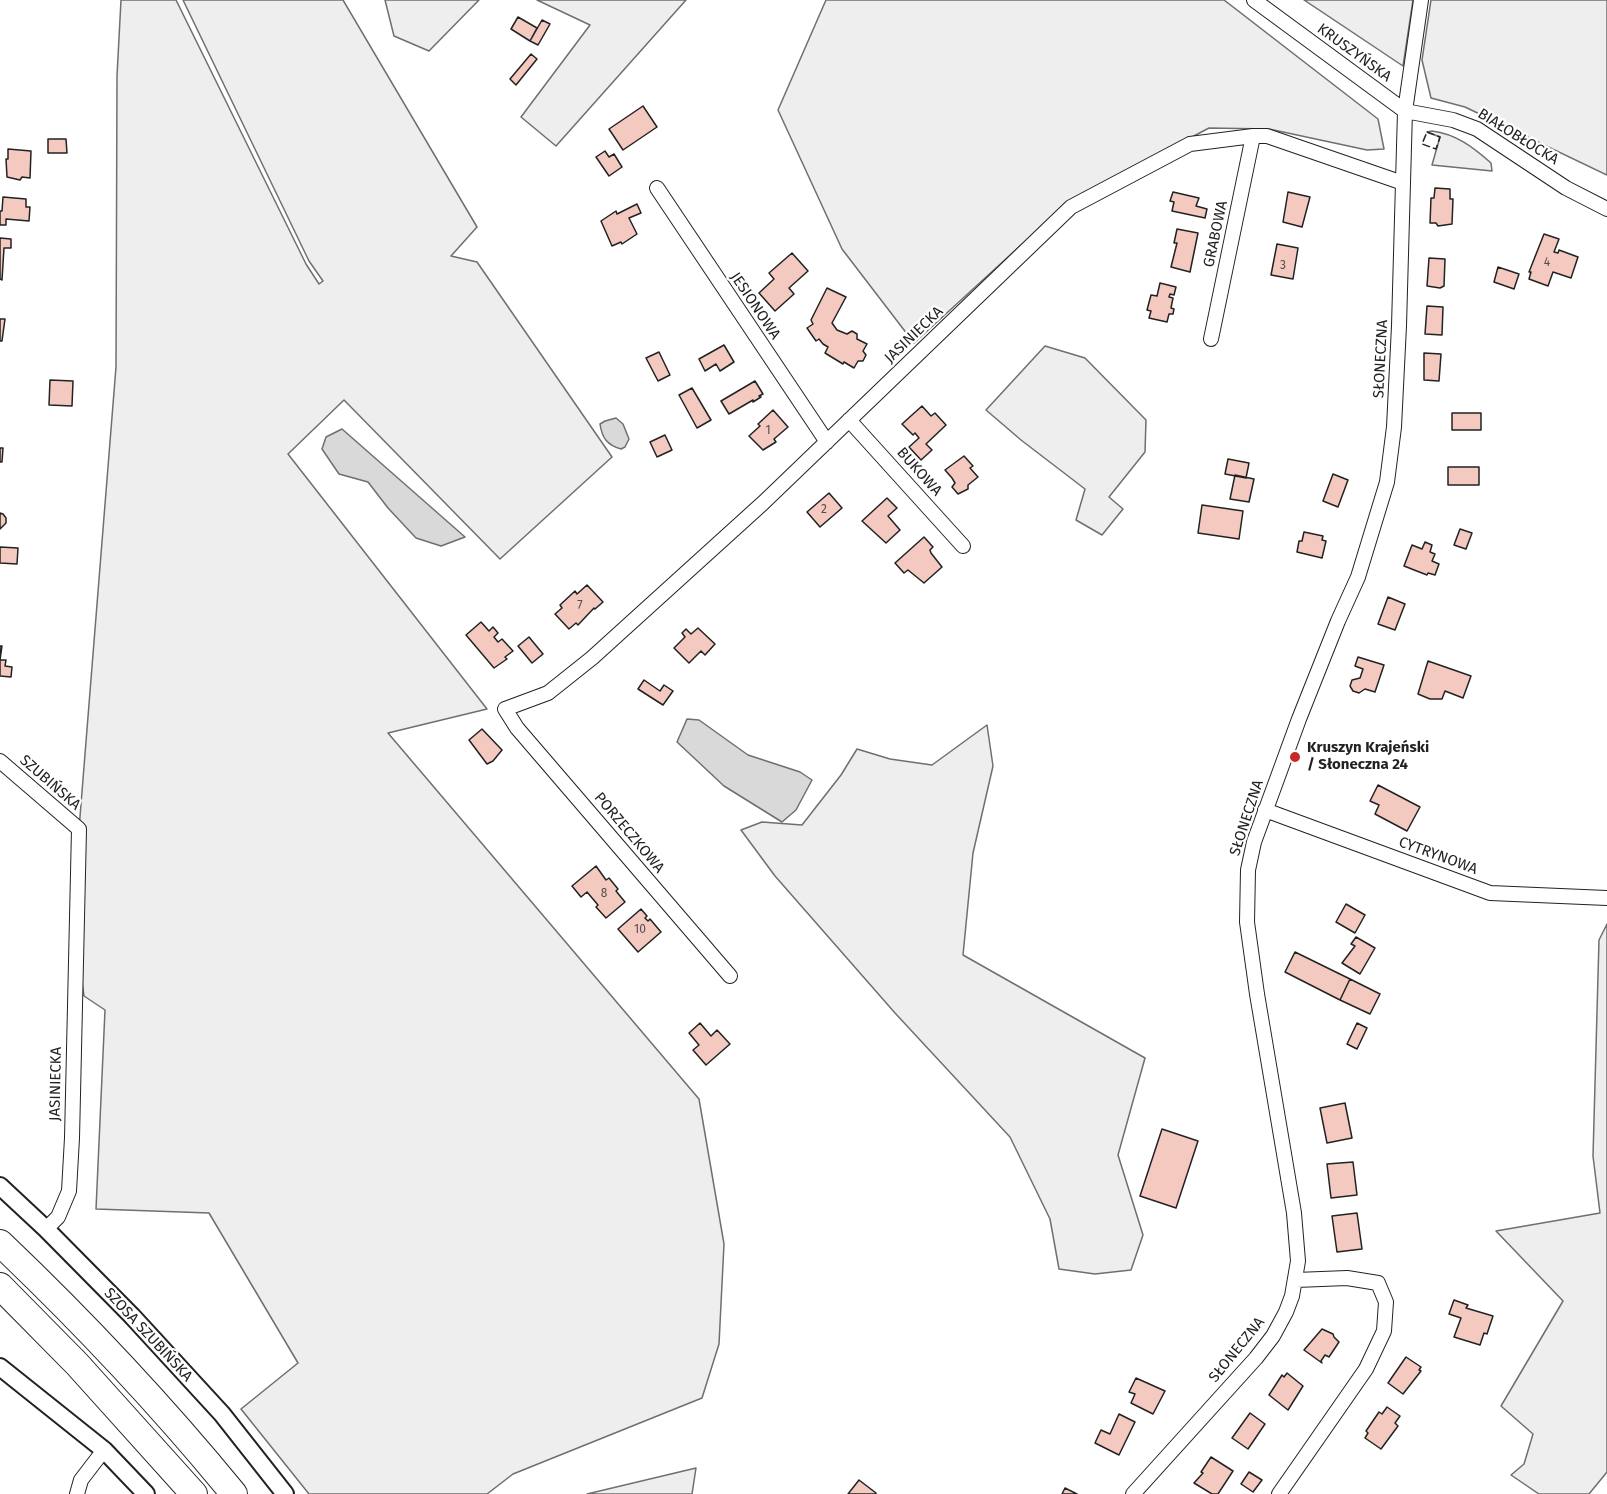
<!DOCTYPE html>
<html>
<head>
<meta charset="utf-8">
<style>
  body { margin:0 }
  canvas { display:block; background:#fff }
</style>
</head>
<body>
<canvas width="1607" height="1494"></canvas>
<script>
const ctx = document.querySelector('canvas').getContext('2d');
ctx.lineJoin = 'round';
function fillPath(path, color) { ctx.fillStyle = color; ctx.fill(path, 'evenodd'); }
function stroke(path, color, width, dash) { ctx.strokeStyle = color; ctx.lineWidth = width; ctx.lineCap = dash ? 'butt' : 'round'; ctx.setLineDash(dash || []); ctx.stroke(path); }
function label(font, color, halo, rows, align = 'center') {
  ctx.font = font + ' "Fira Sans",sans-serif'; ctx.lineWidth = 4.5; ctx.setLineDash([]); ctx.textBaseline = 'middle'; ctx.strokeStyle = halo; ctx.fillStyle = color; for (const [text, x, y, turn = 0] of rows) {
    ctx.save(); ctx.translate(x, y); ctx.rotate((+turn || 0) * Math.PI / 180); ctx.textAlign = isNaN(turn) ? turn : align; if (halo) ctx.strokeText(text, 0, 0); ctx.fillText(text, 0, 0); ctx.restore();
  }
}
const green = new Path2D(`
  M121,0h55l130,264 13,20 4,-3 -14,-20 -126,-261h160l134,227 -26,29 26,6 135,195 -112,102 -156,-159 -56,54 199,255 -99,24 311,366 25,145 -5,100 -17,54 -189,76 -26,20h-178l-68,-85 57,-46 -89,-150 -113,-4 9,-199 -21,-14 -9,-64 4,-103 37,-462 1,-291z
  M385,0h94l-50,51 -35,-15z
  M537,0h149l-130,146 -35,-29 69,-92z
  M826,0h398l154,119 6,30 -17,1 -98,-21 -60,-1 -142,75 -153,140 -72,-94 -64,-139z
  M1304,0h109l-10,66z
  M1431,0h176v175l-142,-68 -34,-9 -9,-38z
  M1432,131c24,3 41,16 59,32l1,8 -60,-6 8,-28 -13,-5z
  M1045,346l40,12 61,62 -1,32 -36,45 14,12 -21,26 -26,-15 9,-31 -64,-49 -35,-30z
  M987,725l6,41 -20,87 -10,102 182,103 -27,97 25,80 -12,35 -36,4 -36,-5 -9,-50 -40,-82 -115,-124 -120,-137 -34,-46 21,-8 40,3 39,-50 16,-26 33,10 42,6z
  M1607,924v548l-18,22h-50l-28,-19 13,-11 9,-30 -32,-28 62,-105 -67,-70 104,-18 -7,-57 6,-216z
  M696,1468l-4,26h-105z`);
const water = new Path2D(`
  M616,418l7,6 6,15 -4,8 -4,2c-14,-4 -19,-11 -21,-25l5,-3z
  M342,429l123,108 -24,9 -25,-8 -28,-30 -20,-26 -29,-8 -17,-25 4,-12z
  M687,719l12,1 49,35 52,17 12,8 -16,30 -14,12 -58,-36 -47,-44z`);
const building = new Path2D(`
  M518,17l19,11 -7,13 -19,-12z
  M542,20l8,4 -12,21 -8,-4z
  M531,54l6,5 -21,26 -6,-6z
  M643,106l14,21 -34,23 -14,-21z
  M48,139h18l1,14h-19z
  M8,149l23,2 -1,27 -8,-1 -2,3 -13,-3 -1,-18h2z
  M605,151l4,6 5,-3 8,13 -13,9 -13,-19z
  M1435,188l15,1v10h3l-1,25 -14,2 -2,-3h-6l1,-25h3z
  M1173,192l26,6 -3,8 11,3 -2,9 -33,-7 2,-9 -4,-1z
  M1288,192l22,5 -8,30 -19,-5z
  M3,197l23,2v8h4l-1,14 -23,-2v6h-6v-14h2z
  M637,204l4,9 -12,5 8,16 -15,10 -1,-2 -9,4 -11,-25 15,-10 1,3z
  M1177,229l21,4 -8,39 -19,-5 6,-24h-3z
  M1544,234l15,5 -5,13 4,1 1,-3 19,7 -7,21 -18,-6 -5,14 -19,-7 2,-7h-2z
  M0,238l11,1v9h-7l-2,32 -2,-1z
  M1277,244l21,4 -5,31 -22,-4z
  M792,253l16,18 -19,17 5,6 -19,17 -16,-18 15,-14 -5,-6z
  M1429,258l16,1 -1,27 -4,2 -13,-2z
  M1498,267l21,7 -5,15 -20,-7z
  M1160,283l16,4 -2,8 -4,-1 -1,3 4,1 -2,10 3,1 -1,5h-4l-2,8 -18,-4 2,-7 -4,-1 4,-15 6,1z
  M827,288l19,9 -14,26 5,7 10,4 5,-3 5,3v5l10,5 -4,7 3,4 -3,6h-5l-4,7 -10,-6 -1,2 -18,-11 3,-6 -5,-3 -4,-5 -3,2 -9,-13 6,-4 -2,-4z
  M1427,306l16,1 -1,28 -17,-1z
  M0,319h5l-3,22h-2z
  M724,345l10,17 -14,9 -4,-7 -11,7 -6,-12z
  M659,352l11,23 -12,6 -12,-23z
  M1424,353l17,1 -2,27 -15,-1z
  M50,380l23,1 -1,25 -23,-1z
  M755,381l8,13 -4,2 2,1 -8,5v-2l-24,14 -8,-13z
  M692,388l19,32 -14,8 -18,-33z
  M922,406l9,10 4,-3 11,12 -20,19 6,6 -11,10 -12,-13 10,-9 -4,-5 -2,2 -11,-11z
  M773,410l15,17 -14,12 2,3 -13,8 -14,-14 11,-10 -2,-2z
  M1452,413h29v17h-29z
  M665,435l7,15 -15,7 -7,-15z
  M0,448h3l-1,14h-2z
  M964,456l9,10 -3,2 8,9 -10,8v4l-10,5 -6,-7 3,-4 -3,-5 -7,-8z
  M1228,459l21,4 -3,15 -21,-4z
  M1448,467h31v18h-31z
  M1333,474l15,6 -10,27 -15,-6z
  M1235,475l19,4 -5,23 -19,-3z
  M829,493l13,15 -22,19 -13,-15z
  M887,498l10,10 -9,8 12,14 -14,13 -24,-22z
  M1202,505l41,6 -4,28 -41,-6z
  M0,513l3,1 3,4v5l-6,6z
  M1460,529l12,4 -6,16 -12,-4z
  M1304,532l19,4 -1,4 4,1 -4,17 -25,-6 2,-11h3z
  M924,537l9,10 -3,3 1,3 11,14 -18,16 -16,-13 -4,3 -9,-10z
  M1425,542l7,3 -2,7 5,2 -3,7 7,3 -4,11 -7,-2 -1,2 -23,-9 8,-21 10,4z
  M0,547l18,1 -1,16 -17,-1z
  M587,585l16,17 -8,7 -1,-1 -16,17 -2,-2 -7,6 -14,-15 7,-6 -2,-3 15,-14 2,3z
  M1388,597l17,7 -10,26 -17,-6z
  M481,622l8,9 4,-4 5,6 -4,4 4,5 4,-3 11,12 -8,6 2,2 -13,9 -28,-33z
  M698,628l17,16 -10,11 -4,-4 -12,12 -15,-15 11,-11 -3,-4 4,-4 5,5z
  M529,637l14,17 -11,9 -14,-17z
  M0,646h2l-2,14h6l-1,6 7,1 -1,10 -11,-1z
  M1358,657l26,8 -9,27 -10,-3 -6,4 -6,-2 -3,-5 2,-6 8,-2 3,-9 -8,-3z
  M1428,661l43,15 -8,22 -18,-7 -3,8h-12l-12,-5z
  M644,680l16,11 4,-6 9,6 -10,14 -25,-16z
  M482,729l20,21 -9,11 -6,3 -18,-24z
  M1378,785l42,22 -13,24 -32,-17 4,-9 -9,-4z
  M596,866l10,14 3,-2 9,11 -2,2 9,11 -19,16 -10,-11 2,-2 -11,-13 -6,5 -9,-11z
  M1346,904l19,11 -10,18 -19,-11z
  M641,909l6,7 -2,2 3,3 2,-2 11,13 -23,20 -20,-23z
  M1356,937l19,11 -15,26 -18,-11 13,-17 -4,-2z
  M1295,952l55,27 -10,21 -55,-28z
  M1350,979l30,15 -10,20 -30,-14z
  M700,1023l11,13 6,-6 13,14 -24,21 -13,-15 6,-5 -10,-12z
  M1357,1023l10,5 -10,21 -10,-5z
  M1345,1103l7,35 -25,5 -7,-35z
  M1162,1129l36,12 -22,67 -36,-12z
  M1353,1162l4,33 -26,3 -4,-34z
  M1357,1213l5,36 -25,3 -5,-36z
  M1454,1300l14,5 -2,3 27,8 -6,18 -3,-1 -4,12 -26,-8 7,-19 -12,-4z
  M1322,1329l11,5 1,3 5,5 -10,15 -4,-2 -4,6 1,2 -18,-13z
  M1406,1357l15,10 -2,3 2,1 -18,23 -15,-11z
  M1287,1373l16,13 -15,24 -19,-15 13,-20 2,2z
  M1136,1378l29,13 -12,23 -22,-11 4,-9 -6,-2z
  M1387,1407l13,9 -5,7 3,3 -17,23 -16,-11 3,-5 -2,-2 13,-19 3,2z
  M1250,1413l15,11 -17,25 -16,-11z
  M1119,1414l16,8 -16,33 -24,-12 6,-13 9,4z
  M1211,1457l22,14 -15,23h-6l-18,-11 9,-10 -2,-1z
  M1249,1472l13,8 -9,12 -12,-8z
  M859,1480l17,13v1h-28z
  M1065,1488l12,6h-15z`);
const minor = new Path2D(`
  M1254,0l151,111 48,9 24,9 89,59 41,21
  M657,188l170,254
  M1211,339l42,-203
  M849,420l114,126
  M0,761l79,68 -7,309 -3,53 -11,26 -12,12
  M1265,810l225,83 117,5
  M730,976l-213,-248 -12,-19 43,-16 44,-35 171,-155 308,-296 119,-63 63,-8h14l136,47
  M77,1494l4,-14 23,-30
  M1133,1494l123,-136 17,-22 13,-24 6,-16 6,-35 -4,-48 -37,-219 -10,-72 1,-52 6,-28 45,-123 39,-98 20,-44 29,-95 7,-55 5,-101 6,-215 16,-111
  M1279,1494l87,-125 18,-38 2,-29 -8,-19 -31,-5 -51,2`);
const tertiary = new Path2D(`
  M0,1186l46,43 86,87 90,98 63,80
  M0,1367l104,83 42,44`);
const motorway = new Path2D(`
  M0,1243c83,79 161,162 234,251
  M0,1286l77,78 117,130`);
const fence = new Path2D(`
  M1427,132l13,5 -4,12 -14,-5z`);
const markers = [
  [1295,757,6,"#c62828"]
];
const numberNames = [
  ["4",1547,263],
  ["3",1283,266],
  ["1",768,431],
  ["2",824,510],
  ["7",580,606],
  ["8",604,894],
  ["10",640,930]
];
const streetNames = [
  ["KRUSZYŃSKA",1354,53,36],
  ["BIAŁOBŁOCKA",1518,137,32],
  ["GRABOWA",1216,234,-78],
  ["JESIONOWA",755,306,56],
  ["JASINIECKA",914,335,-44],
  ["SŁONECZNA",1381,359,-87],
  ["BUKOWA",919,472,48],
  ["SZUBIŃSKA",50,783,41],
  ["SŁONECZNA",1247,818,-72],
  ["PORZECZKOWA",629,833,50],
  ["CYTRYNOWA",1438,856,20],
  ["JASINIECKA",56,1084,-89],
  ["SZOSA SZUBIŃSKA",148,1335,47],
  ["SŁONECZNA",1237,1350,-51]
];
const poiNames = [
  ["Kruszyn Krajeński",1307,748],
  ["/ Słoneczna 24",1307,765]
];
fillPath(green, '#eee');
stroke(green, '#6f6f6f', 1.5);
fillPath(water, '#d9d9d9');
stroke(water, '#6f6f6f', 1.5);
fillPath(building, '#f3c9c0');
stroke(building, '#222', 1.5);
stroke(minor, '#222', 16);
stroke(tertiary, '#222', 20);
stroke(motorway, '#222', 28);
stroke(minor, '#fff', 14);
stroke(tertiary, '#fff', 16);
stroke(motorway, '#fff', 26);
stroke(fence, '#222', 1.5, [8, 3]);
for (const [x, y, r, color] of markers) { const dot = new Path2D(); dot.arc(x, y, r, 0, 2 * Math.PI); ctx.fillStyle = color; ctx.fill(dot); stroke(dot, '#fff', 2); }
label('12px', '#564c4a', null, numberNames);
label('15px', '#222', '#fff', streetNames);
label('bold 15px', '#222', '#fff', poiNames, 'left');
</script>
</body>
</html>
